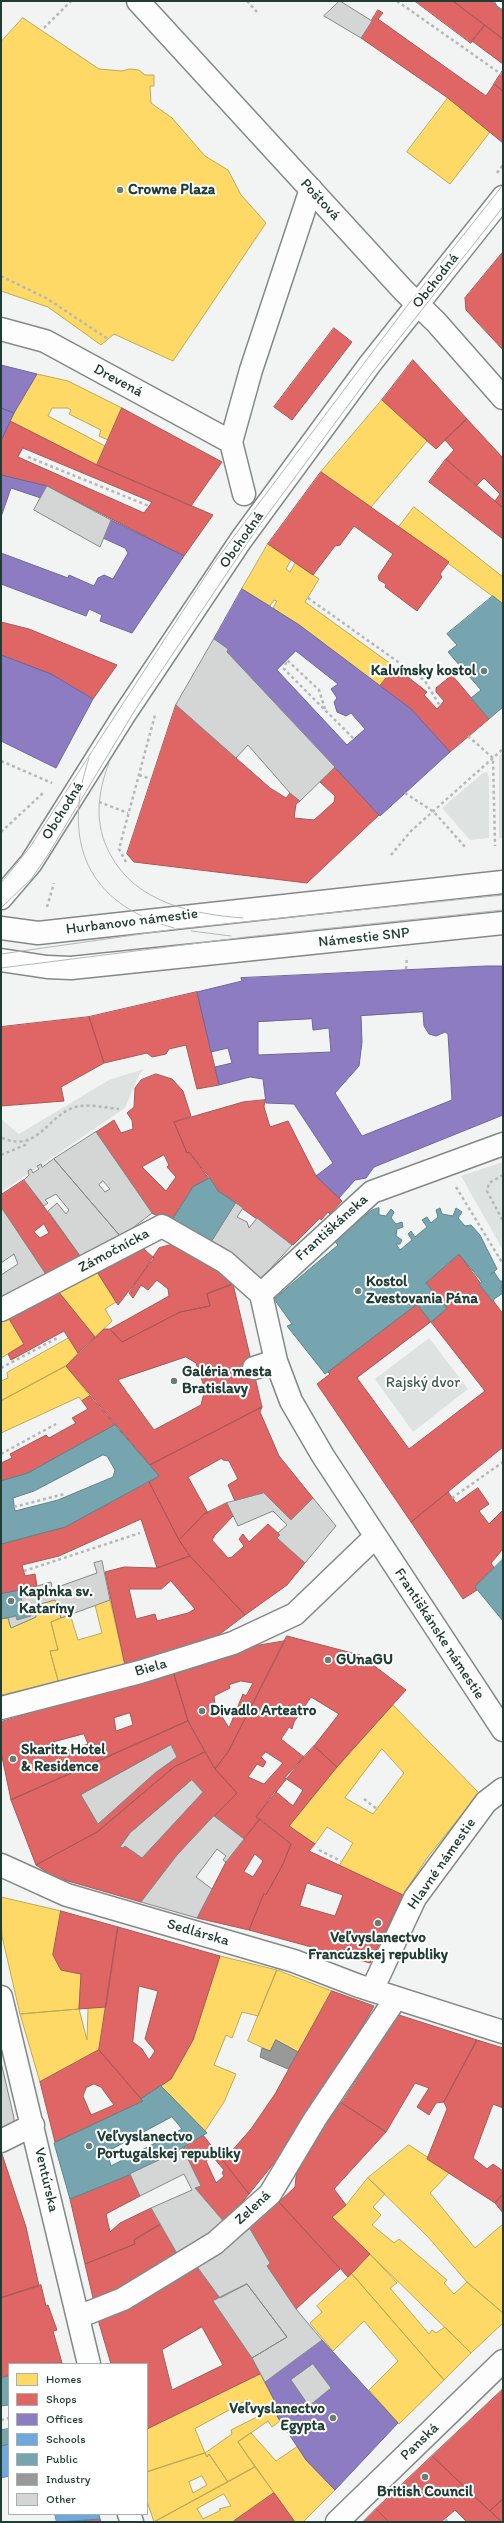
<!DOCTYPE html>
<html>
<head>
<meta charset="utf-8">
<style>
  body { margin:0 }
  #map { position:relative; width:504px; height:2523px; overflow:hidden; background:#f2f3f3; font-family:Itim,sans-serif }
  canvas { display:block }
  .frame { position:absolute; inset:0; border:2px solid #1f3d34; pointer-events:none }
  .legend { position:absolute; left:8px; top:2363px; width:140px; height:152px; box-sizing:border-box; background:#fff; border:1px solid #a5b1ae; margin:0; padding:5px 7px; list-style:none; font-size:12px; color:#1f3d34 }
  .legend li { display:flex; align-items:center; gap:8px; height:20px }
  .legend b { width:20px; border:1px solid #a5b1ae }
</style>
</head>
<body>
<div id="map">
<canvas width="504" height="2523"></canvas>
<div class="frame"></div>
<ul class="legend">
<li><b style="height:11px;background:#ffd966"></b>Homes</li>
<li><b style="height:11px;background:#e06666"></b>Shops</li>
<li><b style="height:11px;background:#8e7cc3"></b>Offices</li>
<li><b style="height:11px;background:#6fa8dc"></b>Schools</li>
<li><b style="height:11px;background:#76a5af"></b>Public</li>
<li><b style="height:11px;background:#999"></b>Industry</li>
<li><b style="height:11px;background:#d3d6d5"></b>Other</li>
</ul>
</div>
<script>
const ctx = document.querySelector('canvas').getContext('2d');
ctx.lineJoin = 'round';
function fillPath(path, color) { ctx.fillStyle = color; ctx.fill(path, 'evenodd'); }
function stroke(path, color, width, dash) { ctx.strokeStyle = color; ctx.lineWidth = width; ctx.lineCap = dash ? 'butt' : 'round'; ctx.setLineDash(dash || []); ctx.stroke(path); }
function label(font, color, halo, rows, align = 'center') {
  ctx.font = font + ' Itim,sans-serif'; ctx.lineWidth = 4; ctx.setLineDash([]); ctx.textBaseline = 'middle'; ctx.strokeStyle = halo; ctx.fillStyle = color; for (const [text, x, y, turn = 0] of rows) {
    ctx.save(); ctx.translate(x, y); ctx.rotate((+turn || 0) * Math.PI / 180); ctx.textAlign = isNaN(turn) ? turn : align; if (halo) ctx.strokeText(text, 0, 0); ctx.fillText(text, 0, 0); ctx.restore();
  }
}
const green = new Path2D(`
  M503,752v86h-4v-82z
  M487,772l2,5v61l-19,2 -28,-32 41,-35z
  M144,1069l-5,6 -14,33 -124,84v-73l18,15 90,-54z
  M503,1162v88l-42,-74z
  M429,1338l39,51 -55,43 -38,-53z`);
const homes = new Path2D(`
  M23,18l76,51 23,2 8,-2 9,1 6,5h9v11h-4l1,17 21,15 33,38 23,14 13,25 25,28 -93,138 -59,-27 -13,11 -53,-38 -47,-16v-249z
  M448,98l42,34 -40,52 -43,-32z
  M37,374l31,7 54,27 -14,32 -9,-4 2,-6 -32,-16 2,-4 -3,-2h-16l-4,8 57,30 -8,19 -87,-44z
  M382,400l45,41 -56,66 -50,-35z
  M414,507l89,70v27l-104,-77z
  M268,544l23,16 -5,9 4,3 5,-9 24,16 -14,23 90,65 -15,19 -107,-78 4,-7 -3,-1 -4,6 -28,-17z
  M94,1267l22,35 -11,7 7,12 -17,16 -38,-47z
  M8,1317l16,27 -23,14v-37z
  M69,1338l9,15 -12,13 -65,35v-20l7,-3 -1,-5z
  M66,1366l24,30 -8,5 -3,-4 -78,36v-32z
  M55,1600l6,18 -10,4 7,28 -8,1 9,33 -58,16v-81l7,-1 3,10 25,-11 -3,-11z
  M110,1600l15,65 -66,19 -9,-33 8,-1 -7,-28 19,-8 8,26 24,-7 -7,-28z
  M393,1705l86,88 -52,65 -24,37 -64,-29 14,-23 -26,-16 -12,17 -26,-18 48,-59zM382,1749l22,24 -31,41 -28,-16z
  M1,1897l60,14 -8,44 8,15 20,4 -2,35 -59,5 -18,-78z
  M220,1956l57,14 -19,46 -16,-4 -10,26 -6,-3 -12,30 22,9 -12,28 -19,29 -44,-45 10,-7 22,-39z
  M277,1970l55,21 -34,61 -22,-12 -6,11 -22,-10z
  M106,2007l-7,43 -59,32 -20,-68 59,-5 8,31 1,-32z
  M409,2145l41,27 -20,21 45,55 28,-24v89l-36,-31 -39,-45 -60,-59z
  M368,2178l17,16 -12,13 8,8 -9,10 22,18 5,-4 48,41 -3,3 10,11 13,-12 36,31v10l-32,30 -139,-136 14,-12z
  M370,2254l27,29 -7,5 39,46 3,-4 4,3 9,-6 26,26 -27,27 -92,-106z
  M352,2274l92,106 -45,44 -30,-34 29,-29 -34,-40 -31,30 -23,-28 12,-11 -5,-6z
  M260,2374l21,39 -4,3 3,5 -8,6 -4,-6 -30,21 17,25 -27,15 -19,-28 -2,3 -2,-4 -58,19v-43zM248,2400l9,17 -26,13 1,4 -27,19 -10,-24z
  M251,2433l25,28 22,-15 8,14 29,30 -32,32h-8l-57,-80z
  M205,2453l2,4 2,-3 19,28 -74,40 -7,-21v-29zM202,2476l5,9 -14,8 -4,-11z
  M255,2467l19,26 -41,29h-79zM224,2494l7,12 -12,3 2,1 -18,9 -6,-10z`);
const shops = new Path2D(`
  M415,1h38l32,24 -14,18z
  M453,1h38l12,9v29z
  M378,10l5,3 -5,6 108,77 8,-12 9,7v52l-55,-45 -87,-60z
  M485,25l18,14v25l-31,-23z
  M503,70v21l-9,-7z
  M503,252v98l-37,-40 -1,-12z
  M334,328l18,14 -60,78 -18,-13z
  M413,360l54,59 -31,30 -54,-49z
  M122,408l100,54 -31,44 -94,-41z
  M467,419l36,39v50l-8,-7 5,-7 -16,-16 -8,8 -30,-27 8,-9 -9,-10z
  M10,421l87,44 116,50 -29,41 -137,-70 -46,-11v-34zM23,448l129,54 -8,11 -126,-56z
  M446,459l57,49v31l-74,-57z
  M321,472l128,90 -9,12 2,3 -25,34 -32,-24 1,-3 -7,-4 -1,-4 15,-22 -39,-28 -14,19 -5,1 -22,29 -45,-31z
  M1,622l28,7 88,36 -24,34 -42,-25 -50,-19z
  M395,667l32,25 -3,3 13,14 7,-8 -8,-9v-4l16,-13 37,44 -39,33 -39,-43 -31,-23z
  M176,705l94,83 16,10 4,-5 10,8 -4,3 -2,14 20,2 20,-18 1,-6 -15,-14 15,-15 44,48 -72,68 -173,-21 -7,-8z
  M197,992l22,93 -22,4 -11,-44 -17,4 -3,5 -14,3 -5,-4 -43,10 -15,-46z
  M89,1017l15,46 -43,24 3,14 -63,5v-79z
  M156,1074l16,5 11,12 8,25 -17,6 13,31 2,-1 21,26 -17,9 -23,36 -18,-10 -56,-81 18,-12 7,13 12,-4 -1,-9 -5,-7 7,-6 1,-19 6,-8zM164,1155l5,10 -2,2 9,10 -10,14 -24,-24z
  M265,1100l-1,7 6,20 18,-6 28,55 26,25 -12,13 -2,-2 -7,8 -1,-2 -27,27 -75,-54 -29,-39 -2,1 -13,-31 69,-20z
  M24,1180l57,77 -34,19 -46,-69v-12zM44,1224l5,9 -9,5 -6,-6z
  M137,1243l17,15 -36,47 -24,-38z
  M174,1244l51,28 8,12 -26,10 3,12 -30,6 -58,30 -12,-13 59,-33 -1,-7 -11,-9 -9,10 -7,-5 -8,13 -4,-5 30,-45z
  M459,1254l44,60v133l-92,75 -94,-138 13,-10 -2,-2 89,-68 14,18 16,-14 -21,-25zM431,1322l54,69 -76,58 -52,-71z
  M233,1284l29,123 -112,58 -84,-99 38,-37h6l12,13 58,-30 30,-6 -3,-12zM186,1357l10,6 9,26 -4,16 -47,25 -36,-50z
  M57,1290l38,47 -17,16 -14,-22 -53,29 -3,-6 16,-10 -16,-27z
  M90,1396l25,29 -87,48 -27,8v-18l11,-5 -2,-4 36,-19 3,3 27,-15 -4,-5 16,-9 -6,-8z
  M262,1407l-2,5 19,44 34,42 -22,22 -27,-27 -29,8 -7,-16 10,-6 -9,-18 -6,-1 -1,-2 -34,19 20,36 -4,1 -25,26 -30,-58 10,-6 -9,-11z
  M149,1482l30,58 11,16 -33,12 -16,-49 -82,37 -37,9 3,11 10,-2 2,12 -36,8v-50l64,-17z
  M478,1488l11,16 -10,7 10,13 14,-14v39l-12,14 4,6 -20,18 2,3 -14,9 -52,-77 37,-30 8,11z
  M227,1503l6,13 -18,19 -3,5 16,18 4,-1 12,-11 -5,-7 4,-5 6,8 19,-18 12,11 -3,3 28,25 -18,22 -42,30 -55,-59 -11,-16 25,-26z
  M190,1556l55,59 -33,25 -87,25 -20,-93 19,-5 33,1zM171,1581l24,28 -7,4 -31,8 -2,-7 -19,5 -7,-30h32z
  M287,1636l73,19 46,35 -69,77 -23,-21 25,-32 -28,-17 -17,25 -2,7 -3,-2 -8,12 23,18 -48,60 4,2 -16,20 -30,-23 23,-23 -22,-24 13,-17zM266,1752l17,11 -19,21 -16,-7 9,-13 6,3 3,-5 -5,-5z
  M285,1641l-57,111 -13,17 -27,-48 -15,-50 63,-22zM241,1681l12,2 -7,13 -3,-2 -14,34 -14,-23 -1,-9 16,-8 -1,-3z
  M173,1671l15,50 -177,79 -10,-48v-30zM130,1713l3,12 -17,6 -2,-13zM84,1734l4,10 -31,9 -3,-11z
  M188,1721l17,31 -31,15 -77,65 -61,33 -25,-65zM171,1745l6,12 -22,16 -57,51 -17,-29z
  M314,1746l23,21 -48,59 26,18 -6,7 94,44 -33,68 -121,-33 15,-37 2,2 17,-31 8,-20 -35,-27 19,-26 18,15 10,-16 -18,-12zM307,1883l36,12 -8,21 -35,-10z
  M205,1752l10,17 22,24 -60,62 -36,47 -87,-25 -18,-12 61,-33 77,-65zM192,1780l11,12 -61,66 -17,-12 -2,2 -3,-1 10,-14z
  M260,1819l31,25 -8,20 -17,31 -2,-2 -15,37 -52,-12 29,-56zM255,1854l8,7 -10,16 -9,-5z
  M61,1911l57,16 -12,80 -27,2 2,-35 -20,-4 -8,-15z
  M118,1927l102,29 -27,84 -22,39 -30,20 -42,-49zM139,1986l19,5 -13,48 10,12 -6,9 -7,-11 -9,-7z
  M332,1991l42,15 -38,65 -45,71 -42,52 -26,-33 28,-32 24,-35z
  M399,2015l78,25 -33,62 -8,1 -7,12 -12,-8 12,-19 -14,-5 -29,49 -44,-29z
  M477,2040l26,8v60l-10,-4 -20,54 14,11 6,-5 10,7v23l-8,9 -68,-44 20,-50 -3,-7z
  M99,2050l44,51 -88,41 -15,-60zM94,2084l7,3 13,18 -23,10 -8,-19 3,-8z
  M340,2102l46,30 -52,57 12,16 -14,12 38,37 -22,23 -69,-75 16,-15 2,-20z
  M203,2135l46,59 -24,29 -30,-35 6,-2 -18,-37zM213,2157l11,13 -2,3 2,3 -8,7 -10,-22z
  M1,2151l25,76 13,59 -38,12z
  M130,2174l10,22 -34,18 4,18 10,-9 31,-15 10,16 -27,16 1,4 -50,20 -15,-65z
  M503,2194v19l-8,-10z
  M279,2202l61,67 -44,40 -29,-43 3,-3 -20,-34z
  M161,2224l18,33 -85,45 -9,-38 50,-20 -1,-4z
  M195,2264l25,34 -7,3 36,50 11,23 -113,55v-65h-36l-14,-48zM202,2327l21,38 -51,25 -10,-40z
  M41,2285l5,21 2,-1 9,25 -4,1 9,32 -53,1v12l-8,2v-80z
  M502,2390l1,109 -13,12 -58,-55z
  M432,2456l58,55 12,11h-35l-12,-12 -14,12h-52l-13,-13z
  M274,2493l21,29h-61v-1z
  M503,2499v23h-1l-12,-11z
  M376,2509l13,13h-26z
  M100,2519l1,3h-27z`);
const offices = new Path2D(`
  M1,365l36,9 -23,39 -13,-5z
  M1,408l13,5 -13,28z
  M1,475l46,11 -6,12 -30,-10 -10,29z
  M111,520l73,36 -52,77 -32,-12 2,-6 -13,-6 -3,7 -85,-32v-31l67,25 1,-3 25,11 4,-8 6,-3 9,4 15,-26 -3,-5 -22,-10z
  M242,589l56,35 113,85 39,43 -70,64 -153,-164 1,-3 -14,-10zM296,651l42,33 -7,5 6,9 -3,4 3,10 9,4 5,-3 14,16 -18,16 -70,-75z
  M1,655l50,19 42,25 -37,69 -55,-27z
  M486,966h17v149l-129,52 -8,11 -11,2 -16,18 -23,-22 17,-13 -39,-59 -28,-1 -3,-24 -13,-2 -31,8 -4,-18 17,-4 -4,-15 -17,4 -14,-60 45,-11 -1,-3zM423,1012l1,14 5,8 7,2 9,-4 3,2 4,66 -90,36 -27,-43 24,-27 3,-24 -1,-26zM312,1019l1,11 16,-2 2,24 -73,3v-33z
  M322,2340l76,83 -63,67 -29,-30 -29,-44 4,-3 -16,-31zM313,2364l18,24 -22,18 -18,-26z`);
const schools = new Path2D(`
  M9,2444v32l-8,2v-32z
  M55,2514h44l1,5 -43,3z`);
const public = new Path2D(`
  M493,596l10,8v103l-14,12 -18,-21 10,-8 -33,-38 9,-7 -10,-11z
  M210,1178l8,13 18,12 -27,43 -39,-23 23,-36z
  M379,1208v7l7,1 5,-7 3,3 -3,6 5,6 6,-2 1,5 -6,2 -1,7 6,4 -2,4h-4l4,6 12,-10 -4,-6 3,-3 4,6 12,-10 -5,-7 5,-3 4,6 7,-6 -2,-7 4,-2 2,6 11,2 3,-8 6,4 -4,6 7,8 6,-1 9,10 17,34 -7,6 4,-3 6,9h3l-2,9 2,3 -9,6 -1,3 -14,-18 3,-2 -23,-28 -33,29 21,25 -16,14 -14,-18 -92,70 -38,-48 5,-2 -18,-25 64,-54 -4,-4 38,-31z
  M115,1425l44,51 -94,51 -64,17v-63l27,-8zM103,1455l4,1 8,14 -2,7 -55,23 -43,11 -2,-13 21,-7z
  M503,1559v62l-28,-34z
  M20,1591l3,17 5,-1 3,9 -14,4 -1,-4 -15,3v-25z
  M161,2086l46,47 -53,32 -84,34 -16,-56 89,-42 -2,-2zM172,2117l10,12 -71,37 -4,-14z
  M9,2376v32l-1,-3 -7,1v-28z
  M9,2429v15l-8,2v-16z`);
const industry = new Path2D(`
  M276,2040l22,12 -10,17 -28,-12 2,-9 8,3z`);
const building = new Path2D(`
  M340,1l32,20 -11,17 -37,-22z
  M47,486l64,34 -11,27 -66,-37z
  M214,639l14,10 -1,3 108,115 -35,34 -10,-8 -42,-48 -12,13 -60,-53z
  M96,1132l56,81 -31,24 -67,-78zM103,1181l7,8 -5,3 -6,-7z
  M54,1159l67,78 -40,20 -33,-46 9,-8 9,11 3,-4 -13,-16 -11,6 3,3 -4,3 -20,-26 5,-5 -1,-4 3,-2 2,4 6,-4 -2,-3 4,-2 1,3z
  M236,1203l7,5 -6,9 10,5 2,6 8,-10 35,27 -31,34 -52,-33z
  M1,1207l46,69 -46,24v-25l17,-11 -4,-10 -13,9z
  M264,1493l27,27 22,-22 23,28 -31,37 -28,-25 3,-3 -2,-2 9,-8 -14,-14 -35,15 -11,-23z
  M102,1561l8,39 -49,18 -6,-18 -22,6 3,11 -25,11 -3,-10 8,-2 1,4 14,-4 -3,-9 -5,1 -3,-17 31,-9 1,7 45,-16 -3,-10z
  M171,1745l6,12 -22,16 -57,51 -17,-29z
  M192,1780l11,12 -61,66 -17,-12 -2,2 -3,-1 10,-14z
  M214,1816l30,23 -18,23 -3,-2 3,-4 -9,-7 -21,28 16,12 -15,29 -56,-16 36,-47z
  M1,2062l13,56v5l-13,5z
  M183,2149l18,37 -6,2 30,35 -46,34 -28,-49 41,-18 -8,-16 -44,22 -10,-22z
  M250,2229l20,34 -3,3 29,43 26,31 -57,42 -13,-24 35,-21 -40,-53 -27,14 -25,-34z
  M247,2284l40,53 -35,21 -39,-57z
  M313,2364l18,24 -22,18 -18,-26z`);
const path = new Path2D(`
  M247,1l10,11
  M397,1l104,73
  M44,28l27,-27
  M497,173l6,-8
  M1,276l45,22 62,41
  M28,457l121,49
  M308,598l117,83 15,25
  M325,709l-6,-19 -32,-30 -3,9 70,70
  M468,736l25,22 2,88
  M1,761l51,22
  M139,775l12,4
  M405,793l29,19 32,36
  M99,802l29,11
  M1,832l42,-39
  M391,855l20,-24 92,-82
  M126,862l-7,-13 36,-134
  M47,907l7,-24
  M406,969l1,-12
  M2,1138c34,14 43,-17 68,-29 14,-7 35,-1 49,0
  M1,1155l24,-10 3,-5
  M503,1175l-14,8 -2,8 16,30
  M456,1187l47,77
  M1,1368l58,-31
  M1,1454l55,-30
  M452,1498l51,-36
  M14,1507l50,-13
  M24,1571l116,-38
  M364,1799l13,10
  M319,1850l22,11
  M1,2420l8,-2
  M445,2519l3,3`);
const lane = new Path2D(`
  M502,1l1,1`);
const street = new Path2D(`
  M138,1l266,290 32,31 67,76
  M1,329l44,12 186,101
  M244,494l-13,-52 20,-72 60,-181
  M1,898l30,-35 93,-148 117,-175 129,-176 133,-167
  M1,928l37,5 465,-51
  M1,960l46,7 24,1 432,-45
  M261,1294l15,67 15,40 32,55 180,274
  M261,1294l111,-102 131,-48
  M1,1310l161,-84 63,36 36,32
  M254,1368l22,-7
  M1,1708l139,-36 93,-29 62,-29 80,-77
  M1,1865l66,30 227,66 65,25 144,46
  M372,1990l43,-92 71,-96 17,-13
  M1,1997l88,367
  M1,2141l32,-16
  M78,2317l45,-18 92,-56 55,-49 45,-75 81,-121
  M129,2514l3,8
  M337,2522l166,-161`);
const tram = new Path2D(`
  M89,758c-28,84 -2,146 85,170
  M109,763c-12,31 -15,61 1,91 26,49 82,60 133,64
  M1,883l29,-36 184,-284 193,-257 96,-121
  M1,908l31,-30 17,-25 86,-143 121,-180 116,-157 131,-166
  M191,931l40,5
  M1,954l175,-25 327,-34
  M1,968l245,-31 257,-27`);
const markers = [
  [120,190,4,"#697d77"],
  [484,671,4,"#697d77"],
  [358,1291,4,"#697d77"],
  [174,1381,4,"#697d77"],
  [11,1601,4,"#697d77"],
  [328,1660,4,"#697d77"],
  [202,1711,4,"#697d77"],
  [13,1759,4,"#697d77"],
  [378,1923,4,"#697d77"],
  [89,2146,4,"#697d77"],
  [333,2418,4,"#697d77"],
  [425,2477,4,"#697d77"]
];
const poiNames = [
  ["Crowne Plaza",128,190],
  ["Kalvínsky kostol",476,671,"right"],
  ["Kostol",366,1282],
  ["Zvestovania Pána",366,1299],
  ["Galéria mesta",182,1372],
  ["Bratislavy",182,1389],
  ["Kaplnka sv.",19,1592],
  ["Kataríny",19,1609],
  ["GUnaGU",336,1660],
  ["Divadlo Arteatro",210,1711],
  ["Skaritz Hotel",21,1750],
  ["& Residence",21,1767],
  ["Veľvyslanectvo",378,1938,"center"],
  ["Francúzskej republiky",378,1955,"center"],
  ["Veľvyslanectvo",97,2137],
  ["Portugalskej republiky",97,2154],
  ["Veľvyslanectvo",325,2409,"right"],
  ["Egypta",325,2426,"right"],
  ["British Council",425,2492,"center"]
];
const streetNames = [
  ["Poštová",320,200,47],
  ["Obchodná",436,281,-52],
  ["Drevená",118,381,28],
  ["Obchodná",242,540,-55],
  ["Obchodná",63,811,-58],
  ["Hurbanovo námestie",132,922,-7],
  ["Námestie SNP",364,938,-6],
  ["Františkánska",332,1228,-42],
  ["Zámočnícka",114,1251,-28],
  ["Františkánske námestie",439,1634,57],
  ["Biela",151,1668,-16],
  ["Hlavné námestie",442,1864,-55],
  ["Sedlárska",198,1933,16],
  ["Ventúrska",46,2180,77],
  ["Zelená",253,2208,-43],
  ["Panská",420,2442,-44]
];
const parkNames = [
  ["Rajský dvor",423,1383]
];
fillPath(green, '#dee2e1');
fillPath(homes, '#ffd966');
stroke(homes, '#bcaa57', 1);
fillPath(shops, '#e06666');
stroke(shops, '#a65a57', 1);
fillPath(offices, '#8e7cc3');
stroke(offices, '#6d6998', 1);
fillPath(schools, '#6fa8dc');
stroke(schools, '#5788aa', 1);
fillPath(public, '#76a5af');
stroke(public, '#5c868a', 1);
fillPath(industry, '#999');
stroke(industry, '#747d7b', 1);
fillPath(building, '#d3d6d5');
stroke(building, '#838988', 1);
stroke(lane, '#838988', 16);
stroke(street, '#838988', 25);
stroke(path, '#b4b8b7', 2.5, [3, 3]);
stroke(lane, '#fdfdfd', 13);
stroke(street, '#fdfdfd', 22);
stroke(tram, '#b4b8b7', 1);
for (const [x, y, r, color] of markers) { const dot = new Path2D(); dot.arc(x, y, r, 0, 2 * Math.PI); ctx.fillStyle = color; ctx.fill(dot); stroke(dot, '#fff', 1.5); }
label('bold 15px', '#1f3d34', '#fff', poiNames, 'left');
label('15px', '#1f3d34', '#fff', streetNames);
label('15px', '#425b54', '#fff', parkNames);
</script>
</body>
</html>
